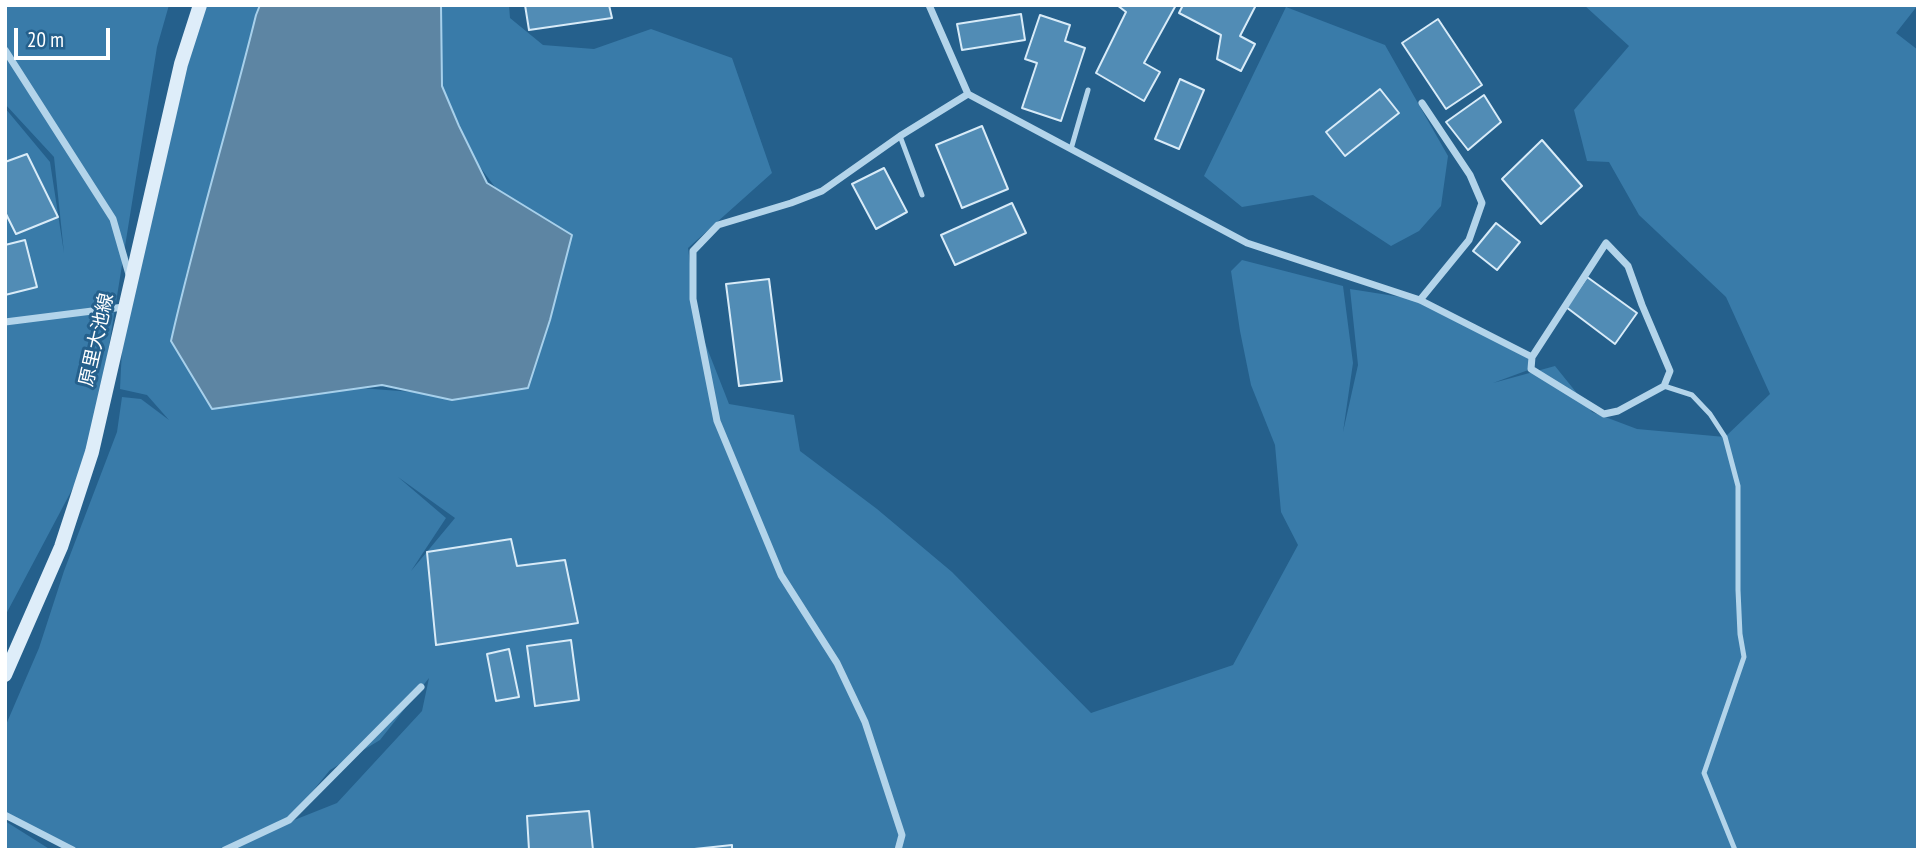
<!DOCTYPE html>
<html>
<head>
<meta charset="utf-8">
<style>
  body { margin:0 }
  #map { position:relative; width:1923px; height:855px; overflow:hidden; background:#25608c; font-family:"PT Sans Narrow",sans-serif }
  canvas { display:block }
  .frame { position:absolute; inset:0; border:7px solid #fff; pointer-events:none }
  .scale { position:absolute; left:14px; top:28px; width:96px; height:32px; box-sizing:border-box; border:4px solid #fff; border-top:0; padding-left:9px; font-size:21px; line-height:24px; white-space:nowrap; color:#fff; -webkit-text-stroke:5px #25608c; paint-order:stroke }
</style>
</head>
<body>
<div id="map">
<canvas width="1923" height="855"></canvas>
<div class="frame"></div>
<div class="scale">20 m</div>
</div>
<script>
const ctx = document.querySelector('canvas').getContext('2d');
ctx.lineJoin = 'round';
function fillPath(path, color) { ctx.fillStyle = color; ctx.fill(path, 'evenodd'); }
function stroke(path, color, width, dash) { ctx.strokeStyle = color; ctx.lineWidth = width; ctx.lineCap = dash ? 'butt' : 'round'; ctx.setLineDash(dash || []); ctx.stroke(path); }
function label(font, color, halo, rows, align = 'center') {
  ctx.font = font + ' "PT Sans Narrow","Noto Sans JP",sans-serif'; ctx.lineWidth = 6; ctx.setLineDash([]); ctx.textBaseline = 'middle'; ctx.strokeStyle = halo; ctx.fillStyle = color; for (const [text, x, y, turn = 0] of rows) {
    ctx.save(); ctx.translate(x, y); ctx.rotate((+turn || 0) * Math.PI / 180); ctx.textAlign = isNaN(turn) ? turn : align; if (halo) ctx.strokeText(text, 0, 0); ctx.fillText(text, 0, 0); ctx.restore();
  }
}
const green = new Path2D(`
  M5,5h164l-12,42 -65,405 -87,164v-508l45,54 14,91 -10,-96 -49,-53z
  M202,5h61l-25,79 -53,195 27,129 148,-20 53,4 126,-146 -62,-83 -35,-77v-81h67l1,13 33,27 51,4 57,-20 81,29 40,115 -84,75 10,77 31,79 65,11 6,36 77,58 75,63 139,141 142,-48 65,-120 -17,-33 -6,-67 -24,-60 -11,-54 -9,-60 11,-11 101,26 10,77 -10,69 15,-67 -8,-76 70,11 112,57 -1,12 -38,14 62,-17 37,46 45,17 88,8 45,-43 -44,-97 -87,-82 -30,-53 -22,-1 -13,-51 55,-64 -45,-41h334l-22,28 22,17v800h-1847l-66,-35v-88l34,-79 25,-77 53,-139 5,-35 19,2 28,21 -22,-25 -27,-6 4,-82zM398,477l57,41 -44,53 35,-53zM429,678l-7,33 -85,92 -78,31 30,-14 41,-50 50,-30z
  M1286,7l99,38 63,111 -7,50 -22,25 -28,15 -78,-51 -71,12 -38,-31z
  M5,821l46,29h-46z`);
const water = new Path2D(`
  M260,5h181l1,81 17,40 28,57 85,52 -22,85 -22,68 -76,12 -70,-15 -170,24 -41,-68c25,-110 58,-217 85,-326z`);
const building = new Path2D(`
  M525,5h84l3,13 -83,12z
  M1117,5h59l-32,58 16,9 -16,29 -48,-28 30,-61z
  M1183,5h73l-16,31 15,8 -14,27 -24,-12 4,-24 -42,-22z
  M1021,14l4,26 -63,10 -5,-26z
  M1040,15l30,10 -5,16 20,7 -24,73 -39,-13 15,-45 -12,-4z
  M1438,19l44,66 -36,24 -44,-66z
  M1180,79l24,11 -25,59 -24,-10z
  M1380,89l19,24 -54,43 -19,-24z
  M1484,95l17,27 -33,28 -22,-28z
  M982,126l26,63 -46,19 -26,-63z
  M1542,140l40,46 -41,38 -39,-45z
  M27,154l31,63 -42,17 -11,-22v-50z
  M884,168l23,44 -31,17 -24,-45z
  M1012,203l14,30 -71,32 -14,-30z
  M1496,223l24,19 -23,28 -24,-19z
  M25,240l12,47 -32,8v-50z
  M1587,277l50,36 -22,31 -49,-37z
  M769,279l13,102 -43,5 -13,-102z
  M511,539l6,27 48,-6 13,63 -142,22 -9,-93z
  M571,640l8,60 -44,6 -8,-60z
  M509,649l10,48 -23,4 -9,-47z
  M589,811l4,39h-64l-2,-34z
  M732,845v5h-47z`);
const lane = new Path2D(`
  M900,136l22,59
  M1071,149l17,-59
  M1664,386l28,9 18,19 15,23 13,49v104l2,44 4,23 -40,116 31,77`);
const street = new Path2D(`
  M929,5l39,89 279,149 173,57 112,57 -1,12 73,45 14,-3 46,-25 6,-15 -28,-66 -14,-39 -22,-23 -74,114
  M5,50l108,169 17,59
  M1420,300l49,-60 13,-37 -12,-28 -48,-72
  M5,322l119,-15
  M5,815l68,35
  M225,850l64,-30 132,-133
  M898,850l4,-15 -37,-113 -28,-59 -56,-88 -64,-154 -24,-122v-48l25,-26 73,-22 31,-12 78,-55 68,-42`);
const secondary = new Path2D(`
  M5,675l56,-128 31,-95 89,-388 19,-59`);
const streetNames = [
  ["原里大池線",97,340,-77]
];
fillPath(green, '#397ba9');
fillPath(water, '#5d85a3');
stroke(water, '#a7d0eb', 2);
fillPath(building, '#518cb5');
stroke(building, '#d8ebf8', 2);
stroke(lane, '#b3d4ea', 5);
stroke(street, '#b3d4ea', 7);
stroke(secondary, '#deedf9', 14);
label('19px', '#fff', '#25608c', streetNames);
</script>
</body>
</html>
